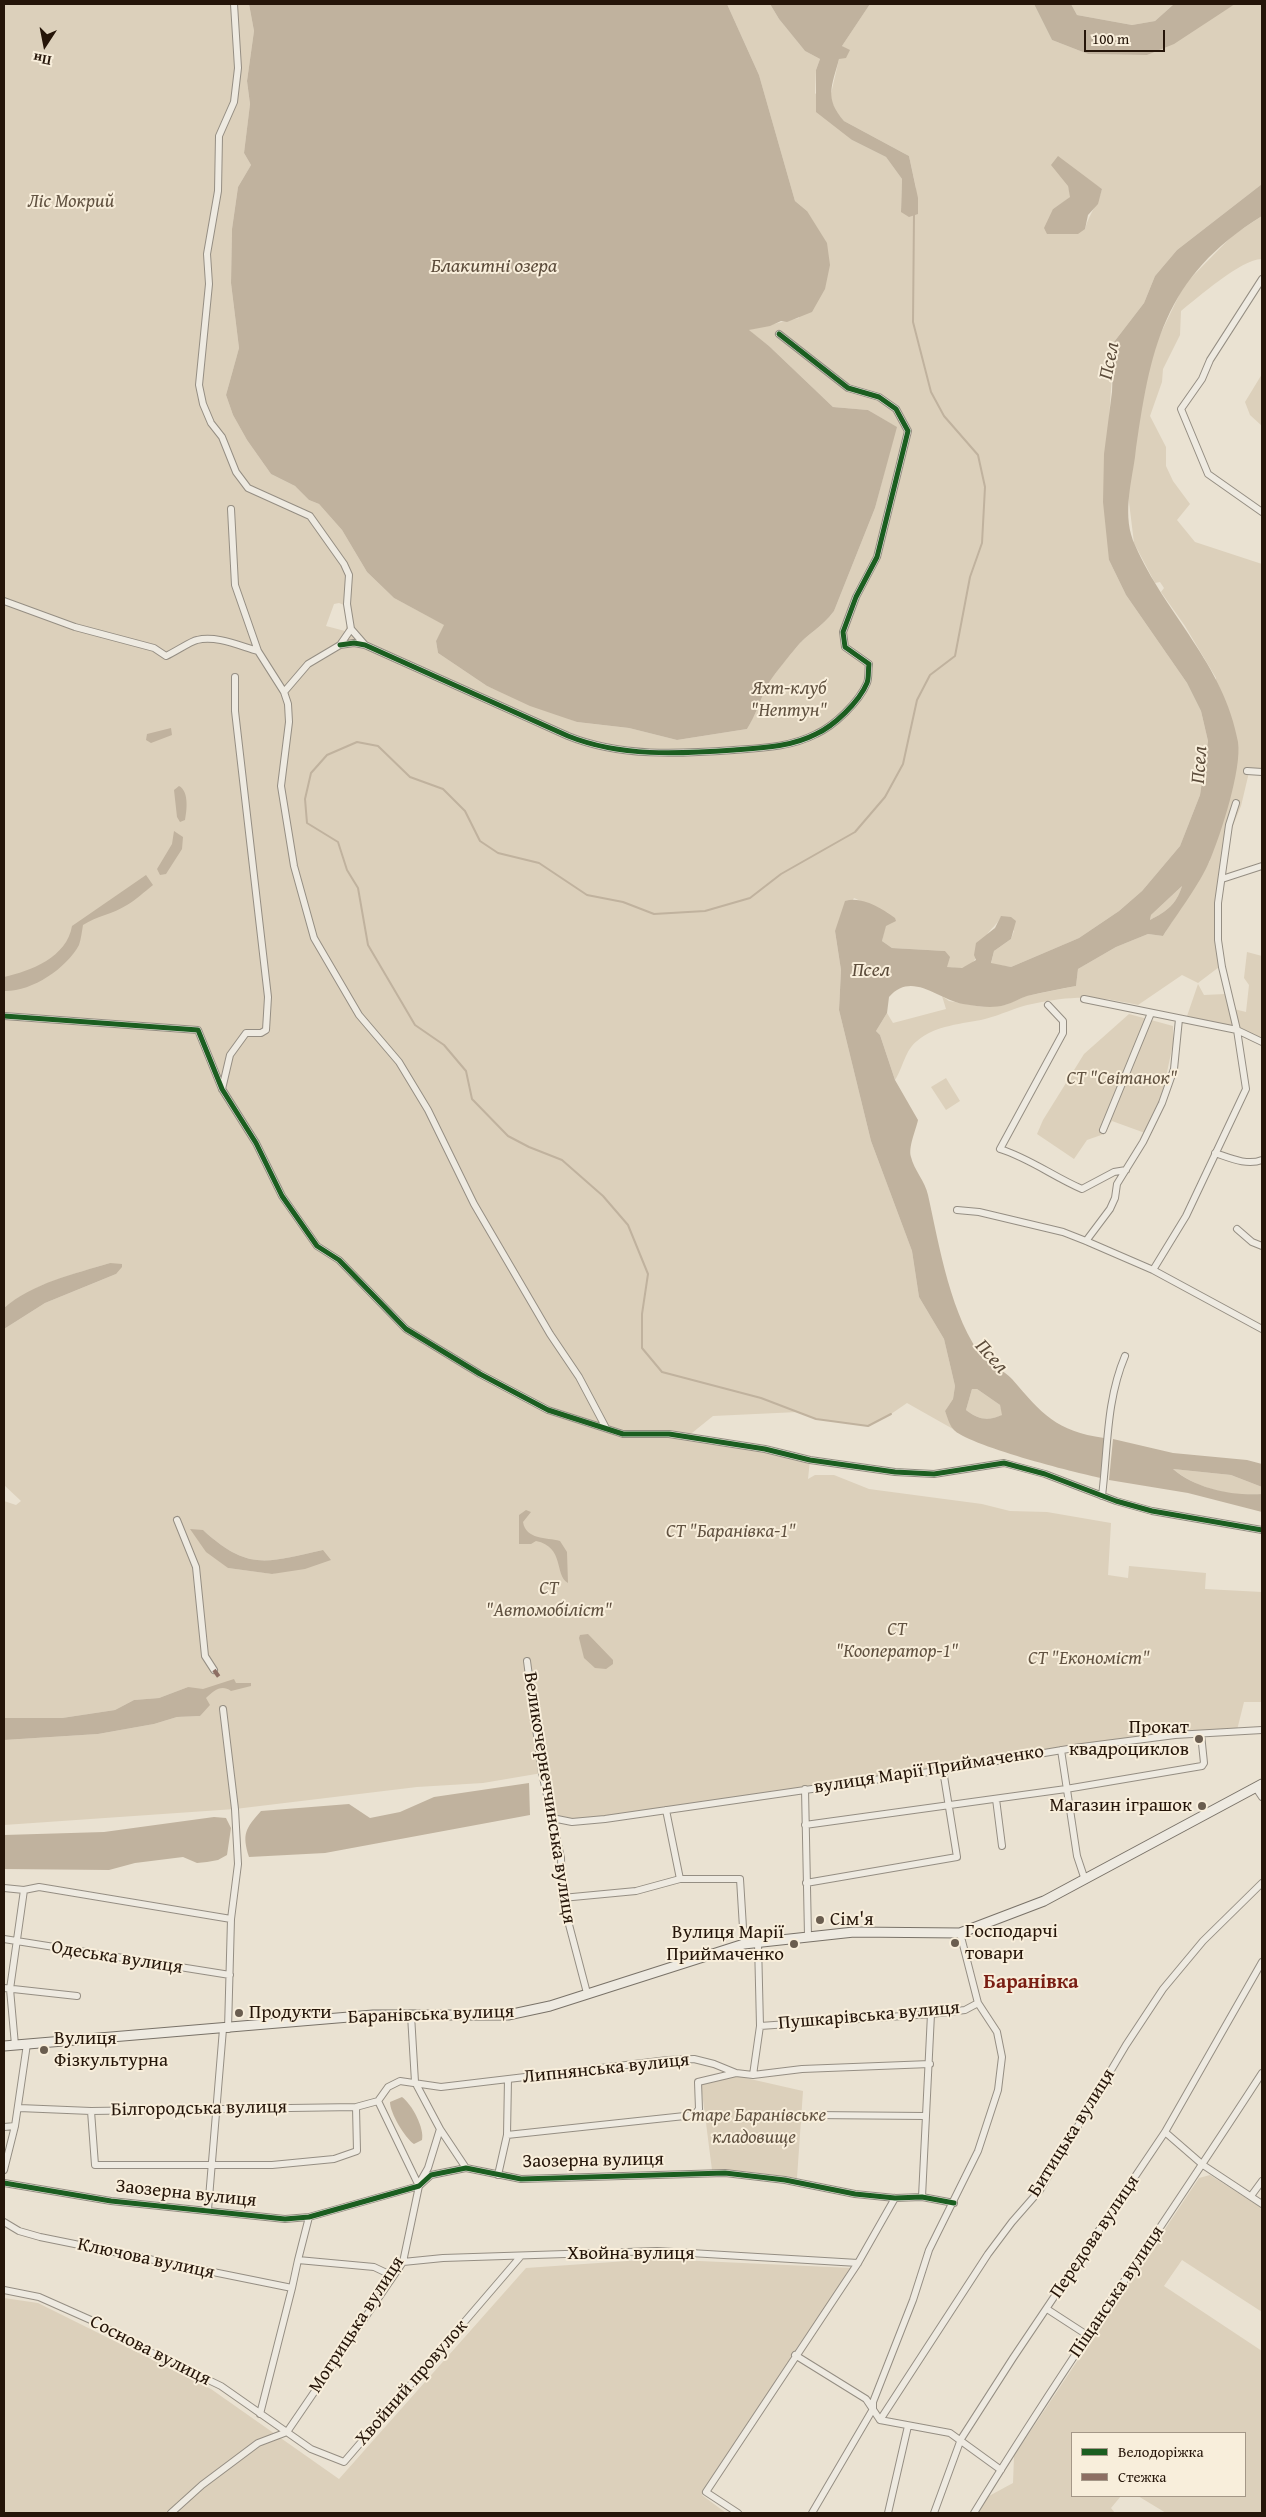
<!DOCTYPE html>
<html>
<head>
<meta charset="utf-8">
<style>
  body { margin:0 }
  #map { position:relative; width:1266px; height:2517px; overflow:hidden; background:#eae2d2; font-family:"Gentium Book Plus",serif }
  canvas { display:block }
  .frame { position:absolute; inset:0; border:5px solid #251509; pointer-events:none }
  .legend { position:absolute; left:1071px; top:2432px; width:175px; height:65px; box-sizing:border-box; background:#f8eedb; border:1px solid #a49787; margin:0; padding:6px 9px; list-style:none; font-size:15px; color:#251509 }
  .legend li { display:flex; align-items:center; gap:10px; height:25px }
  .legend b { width:25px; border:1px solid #a49787 }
  .north { position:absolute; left:20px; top:20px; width:50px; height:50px; -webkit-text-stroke:4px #f8eedb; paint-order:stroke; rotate:191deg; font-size:14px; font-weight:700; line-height:20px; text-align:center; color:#251509 }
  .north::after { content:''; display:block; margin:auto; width:18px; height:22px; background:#251509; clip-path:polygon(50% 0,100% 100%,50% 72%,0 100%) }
  .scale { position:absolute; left:1084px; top:30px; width:81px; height:22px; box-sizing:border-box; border:2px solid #251509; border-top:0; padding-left:6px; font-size:15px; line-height:18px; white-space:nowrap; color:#251509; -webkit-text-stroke:4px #f8eedb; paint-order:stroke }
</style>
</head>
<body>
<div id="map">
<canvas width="1266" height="2517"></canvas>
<div class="frame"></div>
<ul class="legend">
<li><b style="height:6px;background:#1b5e20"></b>Велодоріжка</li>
<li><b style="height:6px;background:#8d6e63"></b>Стежка</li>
</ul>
<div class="north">Пн</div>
<div class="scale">100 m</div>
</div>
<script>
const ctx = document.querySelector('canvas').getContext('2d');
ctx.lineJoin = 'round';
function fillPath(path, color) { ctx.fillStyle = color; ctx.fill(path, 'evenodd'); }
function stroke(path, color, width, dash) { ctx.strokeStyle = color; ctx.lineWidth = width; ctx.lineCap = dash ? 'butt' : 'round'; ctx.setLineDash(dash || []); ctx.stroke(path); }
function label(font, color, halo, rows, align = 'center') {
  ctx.font = font + ' "Gentium Book Plus",serif'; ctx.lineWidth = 4; ctx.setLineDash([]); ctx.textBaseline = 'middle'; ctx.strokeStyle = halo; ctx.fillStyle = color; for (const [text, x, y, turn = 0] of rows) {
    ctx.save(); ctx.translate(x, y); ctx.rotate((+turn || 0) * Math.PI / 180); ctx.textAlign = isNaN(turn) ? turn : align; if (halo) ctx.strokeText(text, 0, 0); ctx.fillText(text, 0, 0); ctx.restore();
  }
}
const green = new Path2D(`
  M4,4h245l5,27 -7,50 3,23 -6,49 7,12 -13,22 -6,42 -1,54 8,65 -13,47 7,20 14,25 24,34 24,12 14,14 10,4 23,26 25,42 27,26 51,27 -9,16 2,12 49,33 90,36 52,6 48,12 70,-11c8,-14 12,-24 18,-39 3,-8 23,-34 30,-41 12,-16 27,-21 39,-38l41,-103 21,-81 -28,-17 -35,-3 -64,-61 -21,-16 51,-12 8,-107 -12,-10 -36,-126 -32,-71h43l9,15 26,32 15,8 -4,11 -1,23 37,47 34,17 16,22 -1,32 15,-23 -7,-32 -65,-35 -8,-9 -6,-14 9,-39 10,-8 -7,-5 28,-42h164l18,36 36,14 59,1 88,-51h27v180l-85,66 -22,26 -11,27 -30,39 -5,78v140l17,35 61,88 14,28 7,30 -8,54 -20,51 -38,45 -23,20 -40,27 -68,29 -20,-3 3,-13 17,-12 3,-8 -13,-14c-5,9 -11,12 -14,18 -12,20 -9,38 -40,32l-2,-16 -53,-3 -10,-7 3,-15 5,-4 -2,-9 -34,-15 -19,33 6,39 -2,40 32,131 41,110 7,46 25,42 11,47 -2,13 -8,12 8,18 -46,-26 -16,11 -23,12 -52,-7 -18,-7 -85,4 -26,21 123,23 -2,19 7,-4h19l35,14 113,15 28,7 37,1 64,11 -3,52 20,3 1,-12 77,7 -1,16 57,3v110h-18l-7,28 -62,5 -603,87 -20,-4 -10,-45 -59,10 -66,4 -182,22 -231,16v-85l94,-6 56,-10 23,-7 23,-1 6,-18 -17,8 -11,-2 14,-10 -4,-7 -29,11 -25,2 -19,10 -53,8h-58v-217l12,4 5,-4 -17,-16v-156l41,-26 71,-29 -6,-11c-36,11 -77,21 -106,45zM1083,176l19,13c-4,15 -13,25 -17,40l-32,-20 18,-12 -3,-11zM339,603l5,2 3,20 -2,6 -19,-5 8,-22zM203,1530c46,42 64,32 120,20l-50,24 -45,-6z
  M1071,4h103l-19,17 -23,4 -55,-10z
  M1262,216v43c-19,-1 -65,39 -81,52l-1,24 -17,34 -1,13 -12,34 16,31v19l7,15 17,23 -13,16 18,22 67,22v205l-12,-1 -9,38 -9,22 -12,67 3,69 -25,19 -16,-8 -44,30c-40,-9 -64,-10 -106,-1 -16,3 -31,11 -47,15 -22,5 -50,6 -68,22 -12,9 -14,27 -22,39l-15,-45 -4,-4 11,-18 6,10 53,-14 -4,-13 7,5 34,6 22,-2 21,-9 50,-10 2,-17 38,-22 32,-13 15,2 47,-75 6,-183 -31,-52 -24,-34 3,-4 -4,-6 -5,1 -21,-40 -6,-49 17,-110 12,-43 27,-56 49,-50z
  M1262,374v52l-12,-11 -5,-13z
  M1182,886c-6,19 -15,25 -32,34l1,-5z
  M1247,952l15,4v87l-3,-5 -73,-19 12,-35 6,11 21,-1 5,14 16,4 3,-27 -5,-7z
  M1129,1014l44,12v18l-12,56 -16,33 -33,-12 -8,13 -17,6 -13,19 -37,-25 6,-14 41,-66z
  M946,1078l14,23 -14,9 -15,-23z
  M972,1389h5l23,16 3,10c-14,6 -25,5 -37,-5z
  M1173,1469l58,6 31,12v7c-30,3 -65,-5 -89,-25z
  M737,2076l66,15 -6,87 -85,-8 -11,-86z
  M1210,2175l52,33v104l-80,-52 -18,26 98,65v162h-96l-28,-17h107v-63h-173v63h49l-10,12 4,5h-137l11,-17 24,-13 1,-27 185,-278z
  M656,2259l196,9 -57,83 -93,144 24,18h-722v-215l34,5 173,86 128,90 187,-211z`);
const water = new Path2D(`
  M249,4h478l32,71 36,126 12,10 20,32 3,22 -5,24 -13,23 -25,10 -6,-1 -11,5 -21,4 20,16 64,61 35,3 29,17 -22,81 -41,103c-12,17 -27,22 -39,38 -7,8 -27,33 -30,41 -6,14 -10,26 -18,39l-70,11 -48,-12 -52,-6 -47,-16 -43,-20 -49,-33 -2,-12 8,-16 -50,-27 -27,-26 -25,-42 -23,-26 -10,-4 -14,-14 -24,-12 -24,-34 -14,-25 -7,-20 13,-47 -8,-65 1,-54 6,-42 13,-22 -7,-12 6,-49 -3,-23 7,-50z
  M770,4h100l-28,42 8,4 -4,8 -7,1c-7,27 -15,39 5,62l65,35 9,42v16l-9,3 -8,-5 1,-33 -16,-22 -34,-17 -36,-28v-42l4,-11 -15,-8 -26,-32z
  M1034,4h37l6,11 55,10 23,-4 19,-17h61l-61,40 -27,11 -59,-1 -36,-14z
  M1058,156l44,33 -4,15 -10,11 -3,14 -7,5h-31l-3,-6 9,-19 17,-12 -2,-11 -17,-21z
  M1262,184v32c-99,61 -112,133 -127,241 -4,28 -13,60 0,88 30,69 89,119 103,197 4,27 -17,92 -28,118 -10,24 -33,54 -47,76l-15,-2 -32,13 -38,22 -2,17c-16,3 -33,6 -49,10 -7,2 -14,7 -22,9 -14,4 -28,1 -42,-1 -26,-5 -51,-33 -74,-7l-2,16 -11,18 4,4 15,45 23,40c-2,10 -10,27 -7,37 3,13 14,24 17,38 11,49 23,124 56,164 8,8 20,11 28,20 30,35 44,52 92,59l-3,40c-25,-5 -135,-33 -148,-49 -4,-5 -6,-13 -8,-18l8,-12 2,-13 -11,-47 -25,-42 -7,-46 -41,-110 -32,-131 2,-40 -6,-39 10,-30c17,-5 36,7 50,17l1,3 -10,5 -4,15 10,7 53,3 5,6 -3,10 15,1 14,-8 -2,-5 2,-12 19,-15 6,-12 10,1 5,4 -5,18 -17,12 -3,12 20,4 68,-29 40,-27 23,-20 38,-45 20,-51 8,-54 -7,-30 -14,-28 -61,-88 -17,-35 -6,-58 1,-48 8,-62 2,-50 30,-39 11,-27 22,-26zM1182,886c-6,19 -15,25 -32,34l1,-5zM972,1389h5l23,16 2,10c-13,6 -24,5 -36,-5z
  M171,728l1,7 -21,8 -5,-3 1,-6z
  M179,786c10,5 8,24 6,34l-5,2 -3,-5 -3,-27z
  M174,831l9,6 -1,12 -16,25 -6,1 -3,-6 15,-25z
  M146,875l7,10c-9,7 -17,15 -26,20 -14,9 -30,11 -44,20 -1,6 -2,14 -4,20 -13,24 -48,47 -75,46v-14c27,-6 63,-20 68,-51z
  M110,1263l12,1v3l-6,7 -71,29 -41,26v-21c29,-25 70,-34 106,-45z
  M1113,1439l60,14 74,7 15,4v23l-31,-12 -58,-6c23,20 60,27 89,25v18l-74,-19 -79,-13z
  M526,1510l5,2 -8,10c3,18 23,15 37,19l7,11 1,31c-14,-8 -3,-36 -32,-42l-5,3h-12v-29z
  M190,1529l13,1c46,42 64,32 120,20l8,10 -26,9 -33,5 -44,-6 -22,-16z
  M588,1634l25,26v4l-7,5 -11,-1 -11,-10 -5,-20 1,-3z
  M234,1679l2,4h15v3l-20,5c-10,-7 -17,0 -25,7l4,7 -10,11 -23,1 -23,7 -56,10 -94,6v-22h58l53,-8 19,-10 25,-2 29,-11 15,2z
  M529,1783l1,32 -205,38 -76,4c-7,-23 -4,-28 12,-46l88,-7 21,14 30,-6 34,-15z
  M214,1817l12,1 5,10 -4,27 -9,5 -11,2 -10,1 -14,-6 -48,6 -26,7 -105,-1v-34l100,-3z
  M402,2097c10,7 23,32 20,43l-8,4c-9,-6 -24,-31 -24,-42z`);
const stream = new Path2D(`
  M891,1414l-23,12 -52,-7 -55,-21 -99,-26 -20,-24v-34l6,-40 -20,-49 -25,-29 -41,-36 -33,-13 -21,-11 -36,-37 -6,-28 -22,-26 -29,-20 -47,-80 -10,-57 -11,-18 -9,-28 -31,-19 -2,-24 6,-26 16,-18 30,-13 21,4 32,31 33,12 22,22 15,30 18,12 41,10 48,32 36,7 31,12 51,-3 45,-13 31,-24 74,-42 30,-35 18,-33 14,-64 13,-25 25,-19 15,-79 12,-34 3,-56 -7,-32 -34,-39 -13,-24 -18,-70 1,-108`);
const street = new Path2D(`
  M234,4l4,64 -4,34 -15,34 -1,55 -11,63 2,30 -10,101 4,19 8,19 11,14 14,35 12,16 62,28 34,48 5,11 -2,29 4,25 -11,16 -32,19 -24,28
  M1262,279l-52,81 -8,19 -21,30 27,65 54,38
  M231,509l4,76 23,66 26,41 4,12 1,18 -8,64 13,80 20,72 45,77 40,47 29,48 46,94 76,130 29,43 27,51
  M4,601l71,26 79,21 12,8c9,-4 25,-15 31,-16 19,-5 43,6 61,11
  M351,629l14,16
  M340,645l14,-2 11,2 203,91c52,21 111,18 166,14 28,-2 57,-3 82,-16 18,-8 43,-32 51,-51 2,-5 1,-13 2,-19l-24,-17 -2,-15 13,-35 21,-40 31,-126 -12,-22 -17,-12 -31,-9 -69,-54
  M1247,771l15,1
  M1222,879l40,-13
  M1084,999l153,31 25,12
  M1048,1005l15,16v12l-63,116c29,9 54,28 82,40l32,-17 12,-2
  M4,1016l194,14 24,59 34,54 26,53 35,50 22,14 67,69 74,45 68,36 75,24h46l96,15 45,11 85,12 39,2 70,-11 41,11 71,27 36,10 110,19
  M222,1089l8,-34 16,-22h15l5,-3 2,-33 -33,-286v-34
  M1103,1130l48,-117
  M1215,1153c15,5 32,13 47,7
  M957,1210l22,2 84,20 23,9 67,29 109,59
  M1237,1229l15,13 10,4
  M1086,1241l24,-32 5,-11 2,-14 26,-42 19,-39 12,-34 5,-50
  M1153,1270l33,-54 60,-127 -9,-59 -15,-63 -4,-27v-37l11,-78 7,-22
  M1102,1496c6,-48 4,-95 23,-140
  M177,1520l19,47 9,89 9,14
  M527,1661l15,112 19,85 1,40 25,95
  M223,1709l12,100 3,55 -7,55 -3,110
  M1061,1750l16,106 8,24
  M1256,1788l6,9
  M805,1789l3,147
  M996,1799l6,47
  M666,1810l14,69
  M552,1818l20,4 33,-3 338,-49 131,-22 101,-13 87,-5
  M805,1825l261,-36 136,-23 2,-3 -3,-29
  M806,1883l151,-26 -14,-87
  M4,1888l20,2 15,-3 192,32
  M562,1898l74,-7 44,-12h60l4,65
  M4,1939l226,36
  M4,1988l73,8
  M411,2015l4,67 25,47 -12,39 -8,14
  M760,2026l171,-12 34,-4 13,-7
  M15,2045l-5,-56 14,-99
  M753,2075l7,-49 -2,-83
  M378,2101l10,-14 12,-6 41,6 227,-27 26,-1 20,5 22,9 17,2 49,-6 128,-5
  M19,2108l72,3 265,-4 22,-6
  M91,2111l4,54h177l62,-6 23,-8 -1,-44
  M812,2115l113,1
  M4,2127l11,-1
  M440,2129l26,39
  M1165,2132l38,33 59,39
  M507,2135l187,-20 5,-6 -1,-27 38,-9
  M4,2170l11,-44 12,-82
  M498,2175l9,-40 1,-56
  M4,2183l107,18 174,18 24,-2 110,-31 12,-11 35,-7 55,11 204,-6 60,7 70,14 40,4 27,-1 32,6
  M1251,2196l11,-15
  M922,2197l9,-183
  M208,2210l15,-181
  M4,2222l15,9 21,6 252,51 6,-28 76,7 19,9
  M298,2260l11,-43
  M403,2262l40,-4 214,-7 201,12
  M4,2290l35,7 54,24 57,31 71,34 90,63 33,13 177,-206
  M1047,2309l40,26
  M795,2355l71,44 14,21 70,13 51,37
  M260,2414l32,-126
  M880,2420l108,-166 24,-32 28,-32 86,-145 37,-56 40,-48 59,-58
  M287,2432l116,-170 16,-76 -41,-85
  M171,2513l31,-28 56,-42 29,-11
  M738,2513l-32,-21 152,-229 37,-65
  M812,2513l61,-104v-7l40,-102 16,-50 49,-99 20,-61 4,-33 -5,-25 -19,-29 -18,-70
  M888,2513l20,-87
  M934,2513l27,-74 52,-81 152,-226 97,-170
  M974,2513c92,-150 193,-293 288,-440`);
const secondary = new Path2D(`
  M4,2046l369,-31h135l42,-9 194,-62 110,-12 106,1 84,-32 218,-117`);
const quiet = new Path2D(`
  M214,1670l5,7`);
const cycleway = new Path2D(`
  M340,645l14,-2 11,2 203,91c52,21 111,18 166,14 28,-2 57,-3 82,-16 18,-8 43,-32 51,-51 2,-5 1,-13 2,-19l-24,-17 -2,-15 13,-35 21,-40 31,-126 -12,-22 -17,-12 -31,-9 -69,-54
  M4,1016l194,14 24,59 34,54 26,53 35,50 22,14 67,69 74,45 68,36 75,24h46l96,15 45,11 85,12 39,2 70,-11 41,11 71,27 36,10 110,19
  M4,2183l107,18 174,18 24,-2 110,-31 12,-11 35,-7 55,11 204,-6 60,7 70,14 40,4 27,-1 32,6`);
const markers = [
  [1199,1739,5,"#6a5d4f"],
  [1202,1806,5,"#6a5d4f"],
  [820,1920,5,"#6a5d4f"],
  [955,1943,5,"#6a5d4f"],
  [794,1944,5,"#6a5d4f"],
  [239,2013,5,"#6a5d4f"],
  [44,2050,5,"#6a5d4f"]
];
const parkNames = [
  ["Ліс Мокрий",71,202],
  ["Яхт-клуб",789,689],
  ["\"Нептун\"",789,711],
  ["СТ \"Світанок\"",1122,1079],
  ["СТ \"Баранівка-1\"",731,1532],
  ["СТ",549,1589],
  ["\"Автомобіліст\"",549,1611],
  ["СТ",897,1630],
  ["\"Кооператор-1\"",897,1652],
  ["СТ \"Економіст\"",1089,1659],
  ["Старе Баранівське",754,2116],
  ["кладовище",754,2138]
];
const poiNames = [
  ["Прокат",1189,1728,"right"],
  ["квадроциклов",1189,1750,"right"],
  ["Магазин іграшок",1192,1806,"right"],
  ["Сім'я",830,1920],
  ["Господарчі",965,1932],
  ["товари",965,1954],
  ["Вулиця Марії",784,1933,"right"],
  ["Приймаченко",784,1955,"right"],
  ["Продукти",249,2013],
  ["Вулиця",54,2039],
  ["Фізкультурна",54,2061]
];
const streetNames = [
  ["вулиця Марії Приймаченко",929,1770,-9],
  ["Великочернеччинська вулиця",549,1798,81],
  ["Одеська вулиця",117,1958,9],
  ["Баранівська вулиця",431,2015,-2],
  ["Пушкарівська вулиця",869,2016,-5],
  ["Липнянська вулиця",606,2069,-6],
  ["Білгородська вулиця",199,2109,-1],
  ["Битицька вулиця",1072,2133,-58],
  ["Заозерна вулиця",593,2161,-1],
  ["Заозерна вулиця",186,2194,6],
  ["Передова вулиця",1095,2237,-56],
  ["Хвойна вулиця",631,2254],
  ["Ключова вулиця",146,2259,12],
  ["Піщанська вулиця",1117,2292,-56],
  ["Могрицька вулиця",357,2325,-57],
  ["Соснова вулиця",150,2351,27],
  ["Хвойний провулок",412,2383,-49]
];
const waterNames = [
  ["Блакитні озера",494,267],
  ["Псел",1110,361,-79],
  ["Псел",1200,765,-86],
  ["Псел",871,971],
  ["Псел",991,1357,48]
];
const neighbourhoodNames = [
  ["Баранівка",1031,1983]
];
fillPath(green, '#dcd0bb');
fillPath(water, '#c0b29e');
stroke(stream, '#c0b29e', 2);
stroke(street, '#958e83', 8);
stroke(secondary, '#797268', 11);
stroke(street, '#eeeae1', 6);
stroke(secondary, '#eeeae1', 9);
stroke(quiet, '#8d6e63', 4, [8, 4]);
stroke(cycleway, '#1b5e20', 5);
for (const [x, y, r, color] of markers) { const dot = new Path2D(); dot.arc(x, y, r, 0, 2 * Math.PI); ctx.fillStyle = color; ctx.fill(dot); stroke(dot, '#f8eedb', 2); }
label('italic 19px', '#615241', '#f8eedb', parkNames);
label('19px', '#251509', '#f8eedb', poiNames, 'left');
label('19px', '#251509', '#f8eedb', streetNames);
label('italic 20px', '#5c4c3b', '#f8eedb', waterNames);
label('bold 20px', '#7a1f14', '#f8eedb', neighbourhoodNames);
</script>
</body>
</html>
